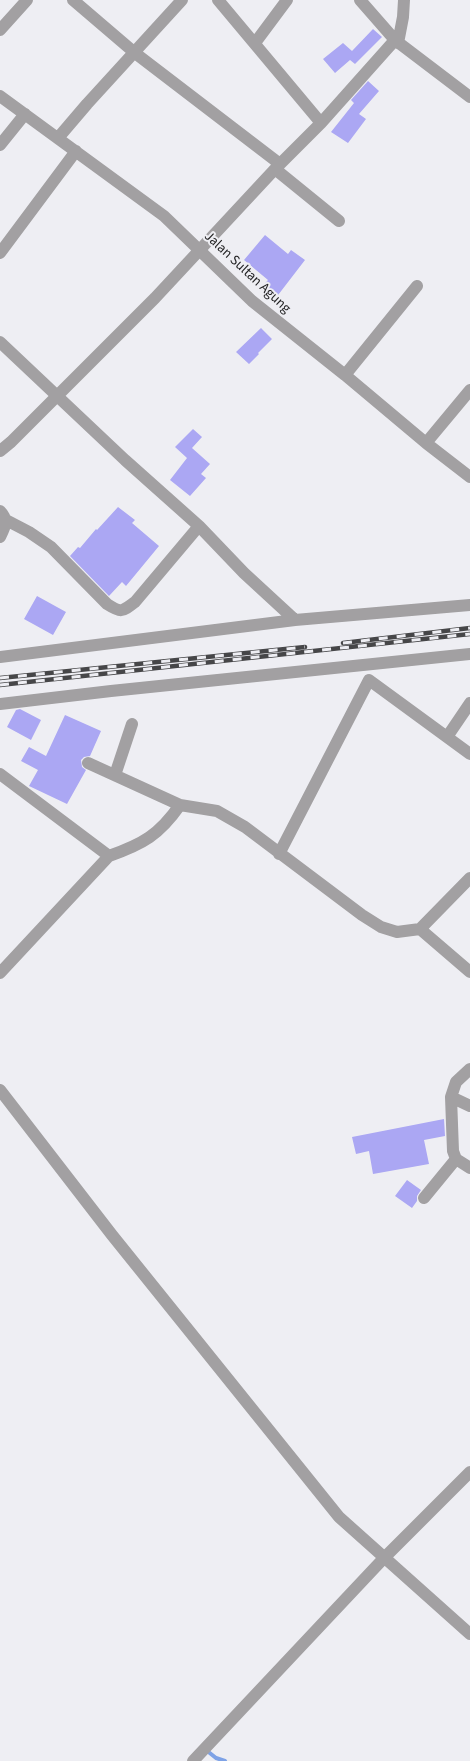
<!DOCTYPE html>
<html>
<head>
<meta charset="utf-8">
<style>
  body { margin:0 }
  canvas { display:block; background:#eeeef3 }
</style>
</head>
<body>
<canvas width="470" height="1761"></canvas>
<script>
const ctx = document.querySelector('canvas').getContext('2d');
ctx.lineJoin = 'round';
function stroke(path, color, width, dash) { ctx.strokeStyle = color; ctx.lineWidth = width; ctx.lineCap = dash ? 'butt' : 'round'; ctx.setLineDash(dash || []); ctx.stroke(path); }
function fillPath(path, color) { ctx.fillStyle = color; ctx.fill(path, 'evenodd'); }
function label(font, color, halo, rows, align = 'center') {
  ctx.font = font + ' "Source Sans 3",sans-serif'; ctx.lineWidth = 4; ctx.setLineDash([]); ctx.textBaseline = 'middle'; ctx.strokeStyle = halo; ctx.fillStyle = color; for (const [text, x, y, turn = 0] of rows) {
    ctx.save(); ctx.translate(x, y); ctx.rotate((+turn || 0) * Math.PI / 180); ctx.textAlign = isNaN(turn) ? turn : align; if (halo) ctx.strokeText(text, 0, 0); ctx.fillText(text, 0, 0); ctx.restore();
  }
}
const stream = new Path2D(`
  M206,1750l10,8 9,3`);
const building = new Path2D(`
  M373,29l9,8 -27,27 -5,-4 -15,13 -12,-14 20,-16 9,8z
  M368,81l11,10 -20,23 7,5 -18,24 -17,-11 23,-29 -3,-3z
  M265,235l23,19 3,-4 14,10 -30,39 -14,-11 7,-8 -24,-20z
  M261,328l11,11 -14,14 1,1 -10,10 -13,-12z
  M193,429l9,8 -10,11 18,16 -9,10 5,4 -16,18 -20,-16 17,-22 -12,-11z
  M118,507l17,13 -3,3 27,23 -33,40 -4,-4 -13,14 -39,-40 8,-9 2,1 16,-19 1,1z
  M37,596l29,16 -13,23 -29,-16z
  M20,709l21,11 -10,20 -24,-13 9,-17z
  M65,715l36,16 -11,25 -6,1 -3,3 1,7 4,3 -19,34 -38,-18 9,-16 -17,-9 8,-14 17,9z
  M444,1119l1,17 -21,4 5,24 -56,10 -4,-23 -13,3 -4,-17z
  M407,1180l14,10 -4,6v5l-5,7 -17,-12z`);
const minor = new Path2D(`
  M73,0l62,53 145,111
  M218,0l103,123
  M360,0l35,40 75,57
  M0,30l27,-30
  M255,43l32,-43
  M398,43l5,-26 1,-17
  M0,96l164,120 88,85 93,74 81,68 44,34
  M58,138l29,-34 95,-104
  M0,145l25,-31
  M275,169l64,52
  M0,253l76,-102
  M0,342l125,118 74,66 45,47 51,47
  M345,375l72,-89
  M426,443l44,-53
  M0,451l11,-9 144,-144 120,-129 46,-46 74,-83
  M0,511c9,9 5,16 0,26
  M6,520l23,12 22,15 56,57c14,9 15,8 28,-2l64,-76
  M0,657l295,-37 175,-15
  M0,704l111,-13 359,-37
  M447,737l23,-34
  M88,763l92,42
  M0,774l109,82
  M115,775l17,-51
  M279,854l90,-174 101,74
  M420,929l50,43
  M0,973l109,-117c34,-12 50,-21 71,-51l37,6 28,16 117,88 19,12 16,5 23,-3 50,-51
  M470,1069l-14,13 -5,15 2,54 3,8 14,9
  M0,1090l112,145 227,282 131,117
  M451,1097l19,9
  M424,1198l32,-39
  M193,1761l191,-203 86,-86`);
const rail = new Path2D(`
  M343,643l127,-15
  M0,678l305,-31
  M0,685l470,-51`);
const streetNames = [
  ["Jalan Sultan Agung",247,273,43]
];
stroke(stream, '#7ea2e6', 4);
fillPath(building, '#aba7f3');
stroke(minor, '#a2a0a2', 12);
stroke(rail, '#464648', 4.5);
stroke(rail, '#eeeef3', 3, [9]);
label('14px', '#222223', '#eeeef3', streetNames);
</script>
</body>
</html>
